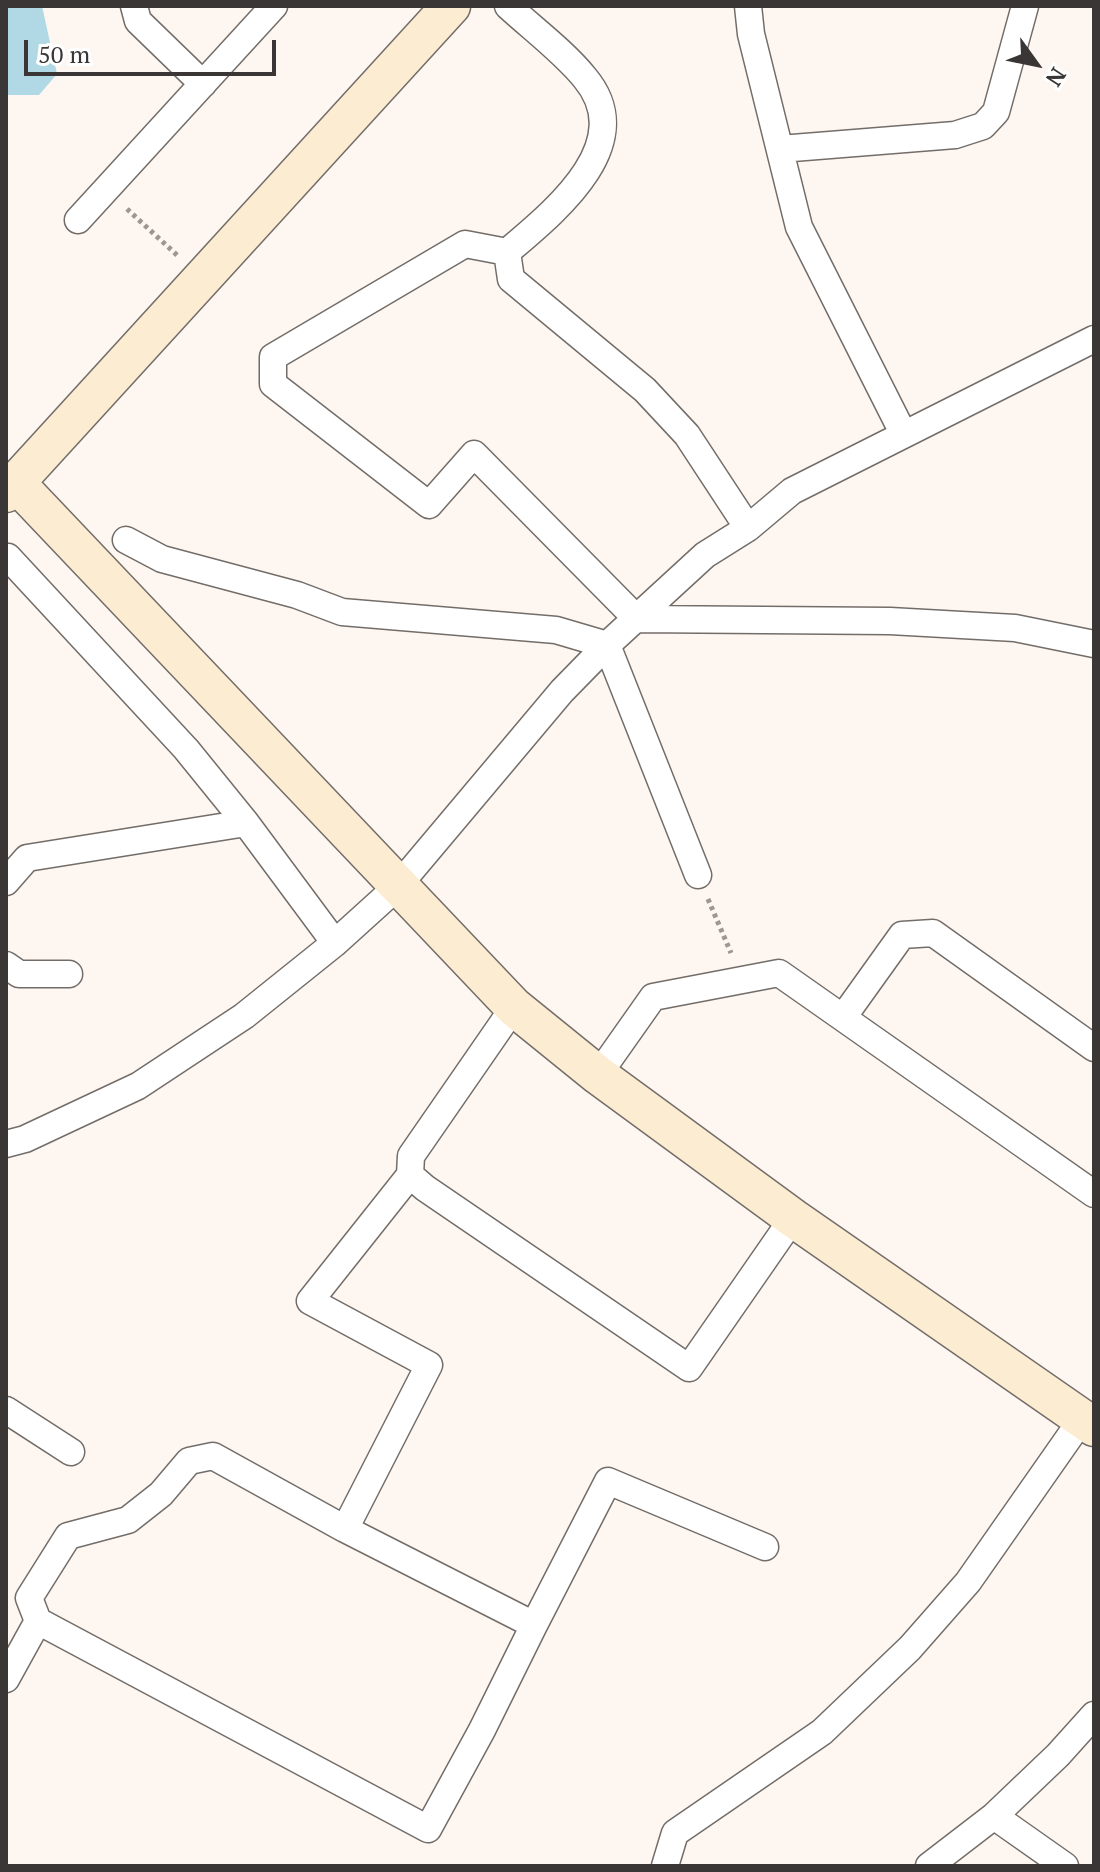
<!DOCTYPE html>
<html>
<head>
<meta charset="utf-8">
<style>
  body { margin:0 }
  #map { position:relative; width:1100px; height:1872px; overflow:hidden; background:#fdf6f1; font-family:"PT Serif",serif }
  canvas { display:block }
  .frame { position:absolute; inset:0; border:8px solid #393635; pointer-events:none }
  .north { position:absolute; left:996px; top:24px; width:80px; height:80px; -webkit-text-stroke:6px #fff; paint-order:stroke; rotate:123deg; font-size:22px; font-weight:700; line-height:32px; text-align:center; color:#393635 }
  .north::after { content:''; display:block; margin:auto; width:28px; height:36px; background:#393635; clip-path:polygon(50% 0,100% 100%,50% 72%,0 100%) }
  .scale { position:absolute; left:24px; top:40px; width:252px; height:36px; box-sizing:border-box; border:4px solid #393635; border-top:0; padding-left:10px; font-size:24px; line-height:28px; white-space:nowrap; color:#393635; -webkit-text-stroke:6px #fff; paint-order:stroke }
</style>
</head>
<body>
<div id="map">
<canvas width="1100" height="1872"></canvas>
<div class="frame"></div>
<div class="north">N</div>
<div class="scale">50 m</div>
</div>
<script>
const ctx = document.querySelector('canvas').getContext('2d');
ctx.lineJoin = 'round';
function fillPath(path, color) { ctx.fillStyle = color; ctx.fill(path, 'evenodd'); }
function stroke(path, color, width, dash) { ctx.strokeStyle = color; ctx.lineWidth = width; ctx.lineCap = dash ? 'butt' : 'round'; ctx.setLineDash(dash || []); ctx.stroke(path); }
const water = new Path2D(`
  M6,6h36l15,68 -18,21h-33z`);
const path = new Path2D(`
  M127,209l51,47
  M708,899l23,54`);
const street = new Path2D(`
  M134,6l4,15 65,63
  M508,6c25,23 56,46 77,72 55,66 -31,134 -78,174l4,27 134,111 42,45 61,93
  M748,6l3,28 48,193 104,206
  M780,149l175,-14 28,-9 13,-14 29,-106
  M78,220l196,-214
  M507,252l-42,-8 -192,113v27l156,121 45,-51 163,165 253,2 125,7 79,16
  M126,540l36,19 135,36 45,17 214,18 51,15 91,230
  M8,557l178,192 60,74
  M6,882l21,-24 219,-35 89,120
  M6,965l13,9h50
  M514,1007l-103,149 -1,19 15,13 264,180 104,-150
  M844,1016l58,-81 31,-2 161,115
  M598,1075l55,-78 126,-24 315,221
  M6,1144l19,-5 113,-53 106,-70 91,-73 63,-57 164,-195 45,-46 98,-90 43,-27 44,-37 302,-152
  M6,1410l65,42
  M345,1529l84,-164 -119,-64 100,-126
  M534,1625l74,-144 157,66
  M6,1679l32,-58 -9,-23 39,-62 60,-16 33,-26 28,-33 24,-5 132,73 189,96 -52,105 -54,99 -390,-208
  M994,1816l71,50
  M665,1866l10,-33 147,-101 88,-84 58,-66 114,-163
  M929,1866l65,-50 64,-61 36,-40`);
const secondary = new Path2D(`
  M16,483l498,524 84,68 195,143 301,209
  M6,493l445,-487`);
fillPath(water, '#b0d9e5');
stroke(street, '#736d69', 29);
stroke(secondary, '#736d69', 41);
stroke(path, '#9c9794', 5, [4, 4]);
stroke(street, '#fff', 26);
stroke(secondary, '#fcecd2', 38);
</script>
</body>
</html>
